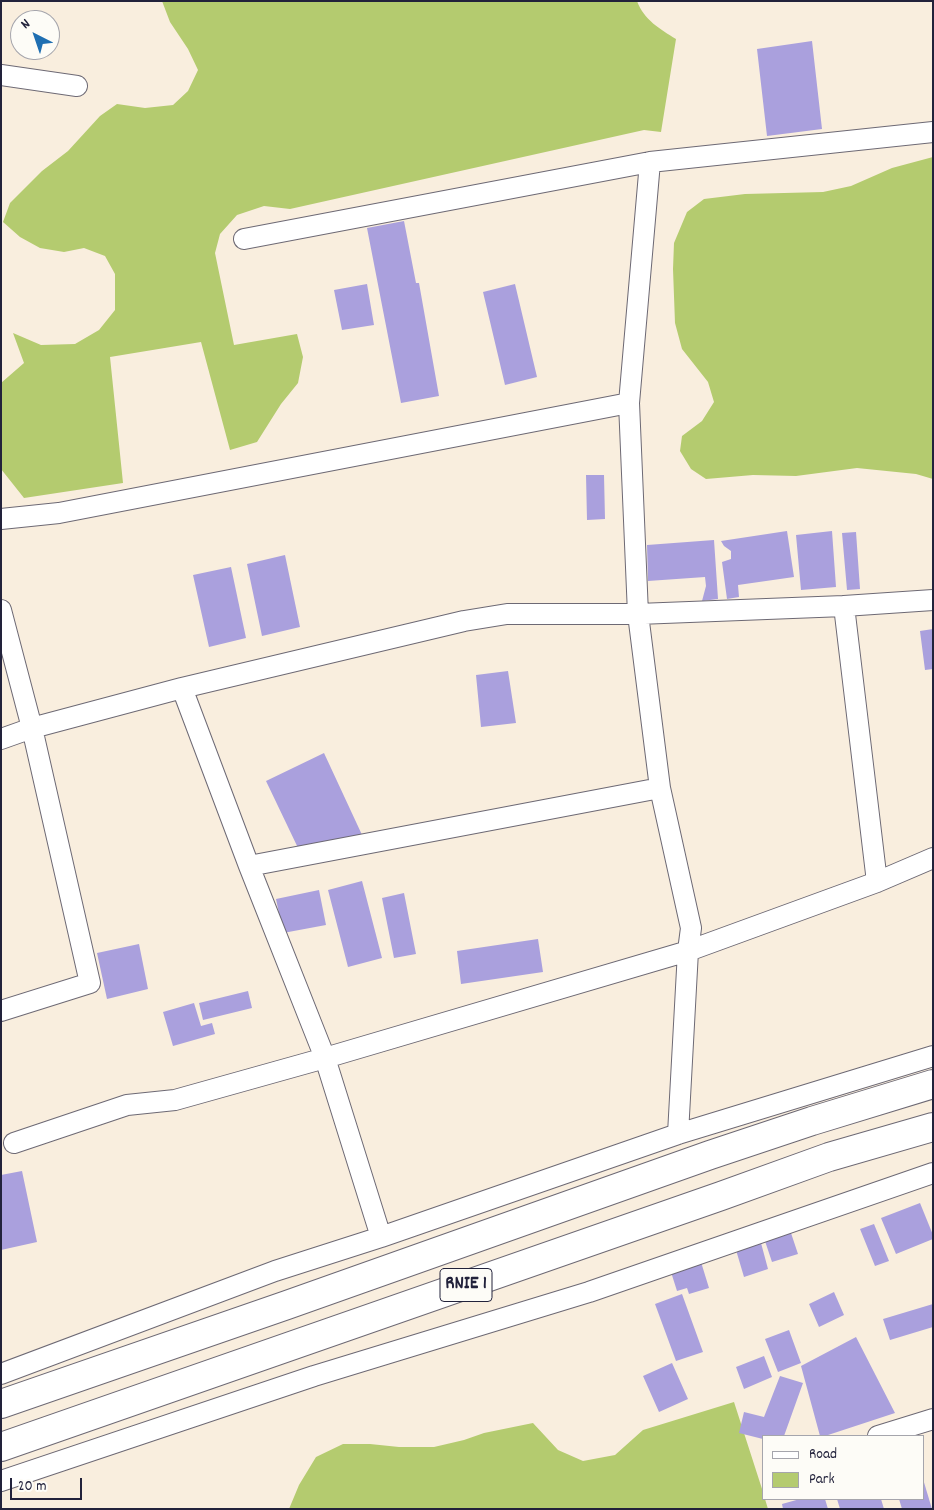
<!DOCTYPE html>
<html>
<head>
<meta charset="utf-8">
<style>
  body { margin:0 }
  #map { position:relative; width:934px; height:1510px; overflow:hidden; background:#f9eede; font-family:Dekko,sans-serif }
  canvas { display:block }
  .frame { position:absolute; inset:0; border:2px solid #22223b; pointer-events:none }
  .legend { position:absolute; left:762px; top:1435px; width:162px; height:65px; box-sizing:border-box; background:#fdfcf7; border:1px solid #a5a5ac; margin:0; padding:6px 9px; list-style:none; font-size:15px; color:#22223b }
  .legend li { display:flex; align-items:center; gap:10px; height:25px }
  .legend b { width:25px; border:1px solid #a5a5ac }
  .north { position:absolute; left:10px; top:10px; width:50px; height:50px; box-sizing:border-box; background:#fdfcf7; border:1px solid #a5a5ac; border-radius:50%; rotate:319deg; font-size:14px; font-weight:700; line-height:20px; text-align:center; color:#22223b }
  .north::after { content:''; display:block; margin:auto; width:18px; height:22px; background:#1f6fb2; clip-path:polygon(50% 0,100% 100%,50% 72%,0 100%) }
  .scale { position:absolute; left:10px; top:1478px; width:72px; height:22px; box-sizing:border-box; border:2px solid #22223b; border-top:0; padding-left:6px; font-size:15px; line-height:18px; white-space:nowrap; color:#22223b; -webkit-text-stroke:4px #fdfcf7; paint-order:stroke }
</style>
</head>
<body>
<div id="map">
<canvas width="934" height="1510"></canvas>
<div class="frame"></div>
<ul class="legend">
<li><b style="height:6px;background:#fff"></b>Road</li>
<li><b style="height:14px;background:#b4cb6f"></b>Park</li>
</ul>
<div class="north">N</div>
<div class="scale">20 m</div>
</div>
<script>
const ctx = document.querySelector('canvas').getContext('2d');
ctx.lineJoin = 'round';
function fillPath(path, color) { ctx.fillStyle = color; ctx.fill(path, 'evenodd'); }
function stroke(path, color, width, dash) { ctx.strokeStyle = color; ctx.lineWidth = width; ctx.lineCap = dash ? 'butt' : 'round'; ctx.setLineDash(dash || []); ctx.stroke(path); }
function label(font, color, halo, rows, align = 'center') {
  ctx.font = font + ' Dekko,sans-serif'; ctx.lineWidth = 4.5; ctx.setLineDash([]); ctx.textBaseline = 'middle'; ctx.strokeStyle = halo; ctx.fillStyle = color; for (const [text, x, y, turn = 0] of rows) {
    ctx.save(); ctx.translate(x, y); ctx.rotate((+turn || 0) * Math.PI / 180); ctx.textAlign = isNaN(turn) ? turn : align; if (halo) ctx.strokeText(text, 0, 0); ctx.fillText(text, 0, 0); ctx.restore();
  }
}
const green = new Path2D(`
  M162,1h475c7,19 23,28 39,38l-15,93 -17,-2 -354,79 -26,-3 -27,9 -17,19 -5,19 19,92 63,-11 6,23 -5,26 -17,21 -24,38 -27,8 -29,-108 -91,15 13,126 -99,15 -23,-29v-86l23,-20 -11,-30 28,12 34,-1 24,-14 16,-20v-36l-10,-18 -21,-8 -20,4 -24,-4 -20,-11 -17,-15 7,-19 32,-32 26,-20 32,-35 17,-12 28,4 28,-3 15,-14 10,-21 -10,-21 -18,-27z
  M933,157v322l-17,-5 -59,-6 -61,8 -43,-1 -47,4 -15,-10 -11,-18 2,-15 20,-15 12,-19 -6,-20 -26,-33 -7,-26 -2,-54 1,-26 13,-31 17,-13 41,-5 78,-2 28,-6 41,-18z
  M734,1402l29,90v7h2l3,10h-479l10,-24 17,-28 27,-13h27l29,3h35l30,-7 20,-7 49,-10 25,27 25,11 32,-6 28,-25z`);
const building = new Path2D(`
  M812,41l10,88 -55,7 -10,-87z
  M404,221l12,62h3l20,113 -38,7 -34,-175z
  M367,284l7,41 -32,5 -8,-40z
  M515,284l22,93 -32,8 -22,-93z
  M586,475h18l1,44 -18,1z
  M787,531l7,46 -56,8 1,12 -12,2 -5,-37 9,-3v-8l-7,-5 -3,-5z
  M832,531l4,56 -35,3 -5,-55z
  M856,532l4,57 -13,1 -5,-57z
  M714,540l4,59 -16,2 4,-15 -1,-9 -57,4 -1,-36z
  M285,555l15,72 -38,9 -15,-72z
  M231,567l15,71 -37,9 -16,-72z
  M933,629v40l-8,1 -5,-39z
  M508,671l8,52 -35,4 -5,-52z
  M324,753l39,84 -64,13 -33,-69z
  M362,881l20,77 -34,9 -20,-77z
  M319,890l7,35 -43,8 -7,-34z
  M404,893l12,61 -22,4 -12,-60z
  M538,939l5,33 -82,12 -4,-33z
  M139,944l9,45 -41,10 -10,-46z
  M248,991l4,17 -49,12 -4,-17z
  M194,1003l7,23 11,-3 3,11 -42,12 -10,-34z
  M22,1171l15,71 -36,8v-75z
  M920,1203l13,32v4l-37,15 -15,-36z
  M874,1224l15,37 -14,5 -15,-37z
  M791,1233l7,21 -26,8 -7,-21z
  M761,1243l7,26 -24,8 -8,-27z
  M701,1262l8,26 -20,6 -2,-6 -10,3 -6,-19z
  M834,1292l10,23 -25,12 -10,-23z
  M682,1294l21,58 -27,9 -21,-57z
  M933,1304v23l-43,13 -7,-21z
  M789,1330l12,33 -23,9 -13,-33z
  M856,1337l39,76 -70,23h-5l-19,-70z
  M764,1356l8,21 -28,12 -8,-22z
  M672,1363l16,36 -29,13 -16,-36z
  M780,1376l23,7 -19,53h-21v3l-24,-6 5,-21 20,5z
  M923,1479l9,30h-30l-3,-10h24z
  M800,1499h25l3,10h-45l-1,-5z
  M837,1499h44l3,10h-44z`);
const street = new Path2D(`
  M1,75l76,11
  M650,162l-21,241 9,211 22,174 31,140 -3,23 -10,183
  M244,239l406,-77 283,-30
  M1,519l58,-6 570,-110
  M844,606l33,276
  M1,610l31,118 58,255 -89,28
  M182,688l67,178 76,192 56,179
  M1,739l31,-11 150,-40 282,-67 43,-7h131l206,-8 89,-6
  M249,866l411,-78
  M14,1143l113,-38 48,-5 150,-42 363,-107 189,-69 56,-24
  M1,1374l274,-103 106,-34 297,-103 255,-78
  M878,1436l55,-17
  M1,1481l313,-105 275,-84 344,-119`);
const highway = new Path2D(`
  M1,1404l286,-99 423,-150 102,-34 121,-37
  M1,1447l720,-251 108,-39 104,-30`);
const shields = [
  [466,1285,52]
];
const shieldNames = [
  ["RNIE 1",466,1285]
];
fillPath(green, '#b4cb6f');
fillPath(building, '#aaa0dd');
stroke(street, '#6d6974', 22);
stroke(highway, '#6d6974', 30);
stroke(street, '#fff', 20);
stroke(highway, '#fff', 28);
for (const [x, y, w] of shields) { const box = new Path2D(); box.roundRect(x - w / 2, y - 16.5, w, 33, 4); ctx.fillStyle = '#fdfcf7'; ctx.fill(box); stroke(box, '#22223b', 1); }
label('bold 19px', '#22223b', null, shieldNames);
</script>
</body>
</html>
